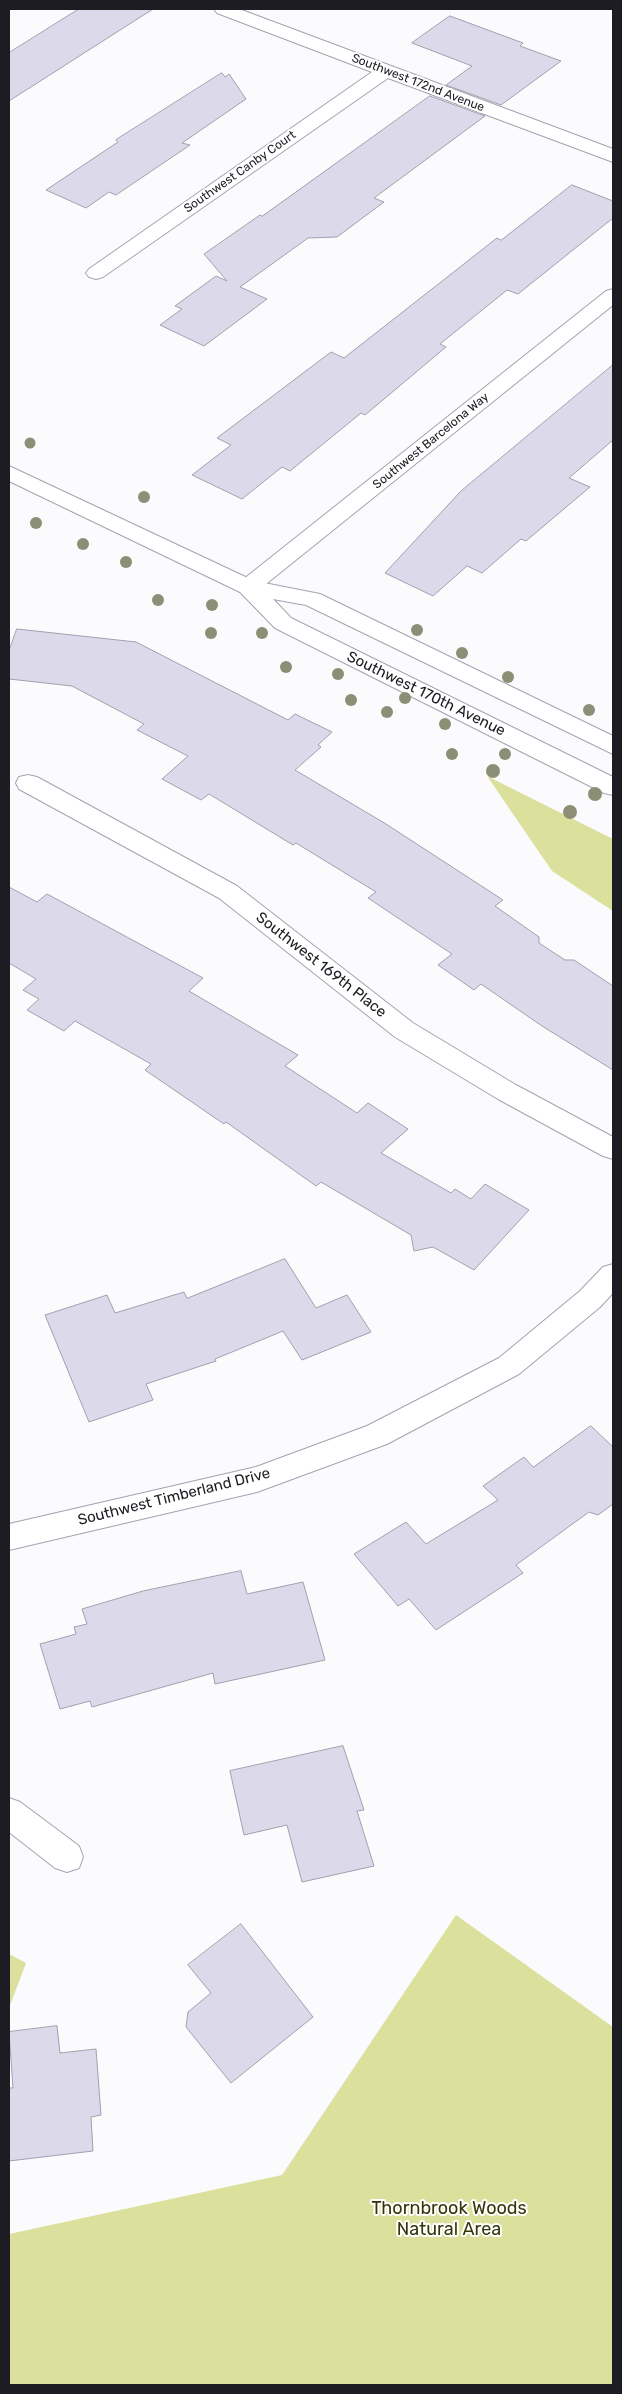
<!DOCTYPE html>
<html>
<head>
<meta charset="utf-8">
<style>
  body { margin:0 }
  #map { position:relative; width:622px; height:2394px; overflow:hidden; background:#fbfafd; font-family:Rubik,sans-serif }
  canvas { display:block }
  .frame { position:absolute; inset:0; border:10px solid #1d1c22; pointer-events:none }
</style>
</head>
<body>
<div id="map">
<canvas width="622" height="2394"></canvas>
<div class="frame"></div>
</div>
<script>
const ctx = document.querySelector('canvas').getContext('2d');
ctx.lineJoin = 'round';
function fillPath(path, color) { ctx.fillStyle = color; ctx.fill(path, 'evenodd'); }
function stroke(path, color, width, dash) { ctx.strokeStyle = color; ctx.lineWidth = width; ctx.lineCap = dash ? 'butt' : 'round'; ctx.setLineDash(dash || []); ctx.stroke(path); }
function label(font, color, halo, rows, align = 'center') {
  ctx.font = font + ' Rubik,sans-serif'; ctx.lineWidth = 4; ctx.setLineDash([]); ctx.textBaseline = 'middle'; ctx.strokeStyle = halo; ctx.fillStyle = color; for (const [text, x, y, turn = 0] of rows) {
    ctx.save(); ctx.translate(x, y); ctx.rotate((+turn || 0) * Math.PI / 180); ctx.textAlign = isNaN(turn) ? turn : align; if (halo) ctx.strokeText(text, 0, 0); ctx.fillText(text, 0, 0); ctx.restore();
  }
}
const green = new Path2D(`
  M487,776l126,63v72l-61,-40z
  M456,1915l157,112v358h-604v-151l273,-59z
  M9,1954l17,9 -17,45z`);
const building = new Path2D(`
  M79,9h74l-144,92v-48z
  M450,16l73,27 -3,3 41,15 -60,44 -55,-20 26,-19 -60,-23z
  M222,73l3,4 4,-3 17,25 -64,44 8,2 -74,50 -7,-3 -23,16 -40,-18 72,-48 -2,-2z
  M430,96l55,20 -111,82 10,4 -47,35 -29,1 -68,49 27,12 -63,47 -44,-21 22,-16 -7,-3 41,-30 11,5 -23,-27 56,-39 2,1z
  M572,185l41,16v17l-95,76 -11,-4 -67,54 6,3 -81,68 -4,-2 -71,58 -8,-4 -40,32 -50,-24 39,-30 -14,-7 114,-86 13,6 153,-120 4,2z
  M613,365v75l-44,38 21,9 -64,54 -5,-2 -39,34 -15,-7 -34,30 -48,-23 76,-82z
  M17,629l119,13 152,78 7,-6 37,18 -14,13 3,2 -26,23 91,54 117,76 -8,6 44,31v6l26,17h9l39,26v84l-71,-44 -61,-42 -7,6 -36,-25 14,-11 -84,-56 8,-6 -80,-49 -3,2 -84,-51 -8,6 -39,-21 26,-23 -51,-26 7,-6 -72,-38 -63,-7v-28z
  M9,887l28,15 10,-8 156,84 -14,13 109,64 -13,11 72,47 11,-10 40,26 -27,24 70,40 4,-4 16,10 14,-15 44,26 -55,60 -41,-23 -19,4 -3,-16 -90,-53 -5,4 -90,-64 -2,2 -79,-54 6,-6 -76,-43 -11,10 -37,-21 12,-11 -16,-9 13,-11 -27,-16z
  M285,1259l31,49 31,-13 24,37 -69,28 -19,-29 -68,28 1,2 -70,23 7,16 -64,22 -44,-107 62,-20 8,18 69,-21 3,6z
  M591,1426l22,21v57l-15,11 -9,-3 -73,53 7,8 -87,57 -27,-31 -11,7 -44,-52 52,-32 20,22 72,-44 -15,-14 41,-29 9,10z
  M241,1571l6,23 56,-12 22,78 -110,24 -2,-11 -121,34 -2,-6 -30,8 -20,-65 36,-10 -2,-7 13,-3 -5,-15 61,-18z
  M343,1746l21,64 -7,1 17,55 -72,16 -15,-57 -43,10 -14,-64z
  M241,1924l72,93 -82,66 -45,-56 2,-15 23,-19 -23,-28z
  M57,2026l3,27 36,-4 5,66 -10,2 2,34 -84,10v-73h4l-4,-56z`);
const minor = new Path2D(`
  M214,9h25l374,140v13l-225,-84 -285,199 -7,2 -7,-2 -3,-4 3,-4 283,-197 -155,-59z
  M613,289v16l-357,287 -8,2 -8,-2 -3,-5 3,-5 366,-291z
  M28,775l9,2 200,109 176,137 103,62 97,52v22l-10,-3 -105,-57 -103,-62 -176,-139 -200,-109 -3,-6 3,-6z
  M613,1264v29l-13,14 -81,67 -132,70 -130,48 -248,58v-26l247,-57 111,-41 132,-68 81,-67 23,-24z
  M9,1798l11,4 59,44 4,11 -4,11 -12,4 -12,-4 -46,-36z`);
const major = new Path2D(`
  M9,466l245,115 66,13 293,142v18l-307,-149 -33,-6 18,19 322,159v18l-9,-2 -329,-165 -35,-36 -231,-111z`);
const trees = [
  [30,443,5.5],
  [144,497,6],
  [36,523,6],
  [83,544,6],
  [126,562,6],
  [158,600,6],
  [212,605,6],
  [417,630,6],
  [211,633,6],
  [262,633,6],
  [462,653,6],
  [286,667,6],
  [338,674,6],
  [508,677,6],
  [405,698,6],
  [351,700,6],
  [589,710,6],
  [387,712,6],
  [445,724,6],
  [452,754,6],
  [505,754,6],
  [493,771,7],
  [595,794,7],
  [570,812,7]
];
const farStreetnames = [
  ["Southwest 172nd Avenue",418,83,21],
  ["Southwest Canby Court",240,172,-35],
  ["Southwest Barcelona Way",431,441,-39]
];
const streetNames = [
  ["Southwest 170th Avenue",426,694,26],
  ["Southwest 169th Place",321,965,38],
  ["Southwest Timberland Drive",174,1497,-14]
];
const nearParknames = [
  ["Thornbrook Woods",449,2209],
  ["Natural Area",449,2230]
];
fillPath(green, '#dbe19d');
fillPath(building, '#dcd9ea');
stroke(building, '#a29faf', 1);
stroke(minor, '#a5a2b2', 2);
stroke(major, '#a5a2b2', 2);
fillPath(minor, '#fff');
fillPath(major, '#fff');
ctx.fillStyle = '#8d8e76';
for (const [x, y, r] of trees) { ctx.beginPath(); ctx.arc(x, y, r, 0, 2 * Math.PI); ctx.fill(); }
label('12px', '#1d1c22', '#fff', farStreetnames);
label('15px', '#1d1c22', '#fff', streetNames);
label('18px', '#333608', '#fff', nearParknames);
</script>
</body>
</html>
